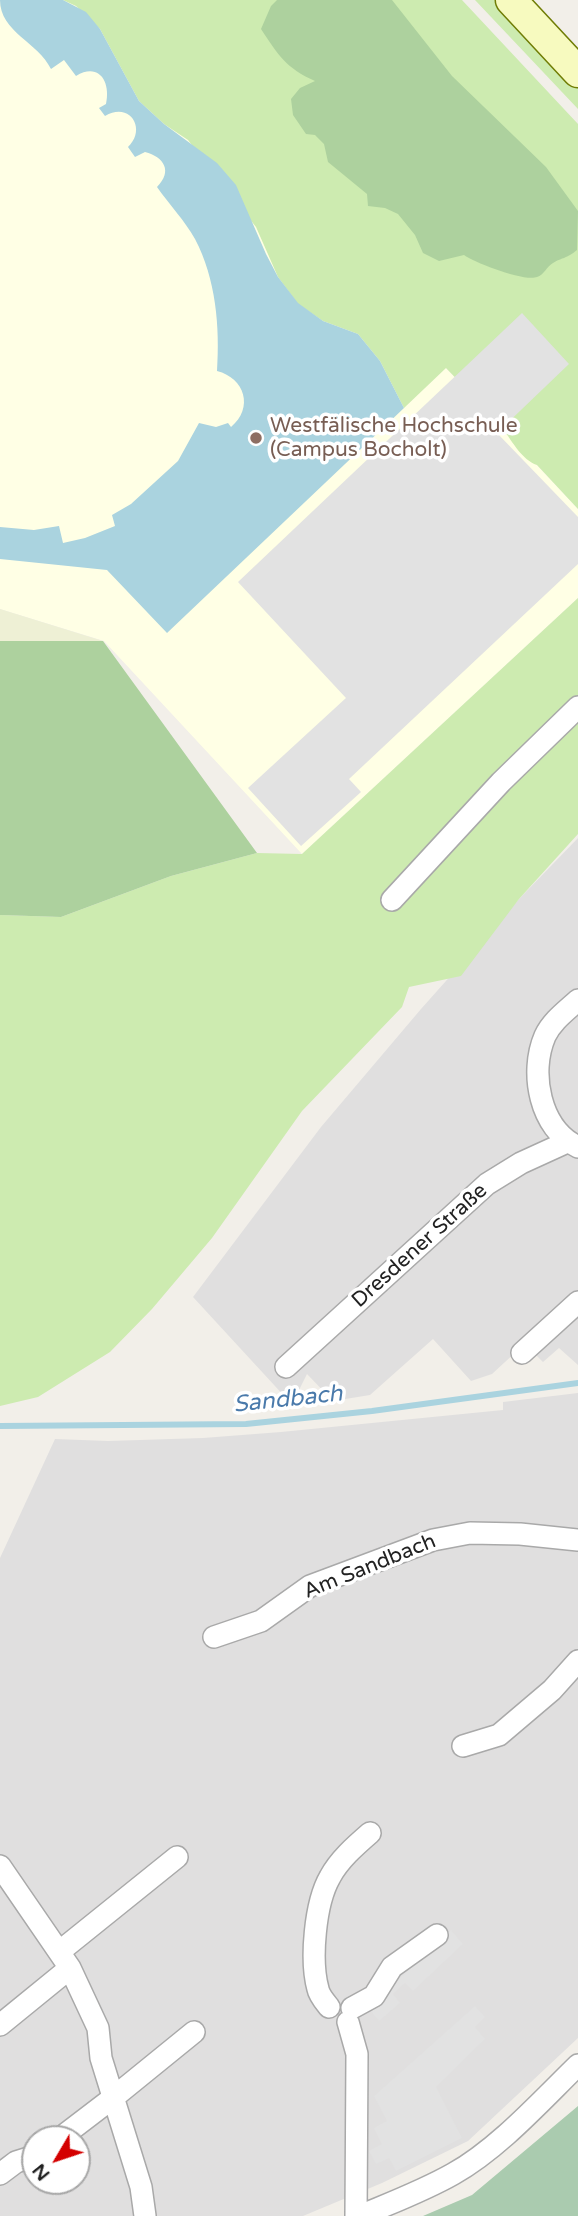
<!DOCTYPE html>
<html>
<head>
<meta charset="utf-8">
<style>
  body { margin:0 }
  #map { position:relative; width:578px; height:2216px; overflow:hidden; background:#f2efe9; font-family:"Varela Round",sans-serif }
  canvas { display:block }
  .north { position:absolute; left:21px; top:2125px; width:70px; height:70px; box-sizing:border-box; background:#fff; border:2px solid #a7a7a7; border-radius:50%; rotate:231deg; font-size:19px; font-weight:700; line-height:28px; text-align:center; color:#222 }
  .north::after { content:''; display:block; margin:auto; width:24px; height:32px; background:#d40000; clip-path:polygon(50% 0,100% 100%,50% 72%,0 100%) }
</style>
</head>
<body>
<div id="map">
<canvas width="578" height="2216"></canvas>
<div class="north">N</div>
</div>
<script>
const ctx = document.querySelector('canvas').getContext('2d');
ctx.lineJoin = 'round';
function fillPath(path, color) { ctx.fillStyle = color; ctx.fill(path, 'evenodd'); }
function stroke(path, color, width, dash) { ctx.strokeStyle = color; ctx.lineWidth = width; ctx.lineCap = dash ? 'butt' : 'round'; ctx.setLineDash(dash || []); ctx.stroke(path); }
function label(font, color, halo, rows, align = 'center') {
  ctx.font = font + ' "Varela Round",sans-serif'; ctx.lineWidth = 7; ctx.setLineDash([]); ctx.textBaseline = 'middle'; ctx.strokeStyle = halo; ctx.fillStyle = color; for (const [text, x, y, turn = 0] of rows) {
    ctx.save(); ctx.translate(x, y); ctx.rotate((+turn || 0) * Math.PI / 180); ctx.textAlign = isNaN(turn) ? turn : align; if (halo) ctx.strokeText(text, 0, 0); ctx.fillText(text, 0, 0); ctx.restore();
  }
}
const residential = new Path2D(`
  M578,838v527l-19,-17 -16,14 -10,-10 -15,-2 -26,24 -21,7 -38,-42 -63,56 -37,6 -26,-27 -11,22 -10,2 -93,-101 128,-170 100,-118 98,-110z
  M578,1393v645l-110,103 -86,42 -79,33h-303v-658l55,-119 53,2 95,-3 78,-6 222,-22v-8zM35,2139h42v42h-42z`);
const education = new Path2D(`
  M0,0h89l357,368 132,141v89l-276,256 -198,-213 -104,-32z`);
const farmland = new Path2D(`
  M0,609l103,32h-103z`);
const grass = new Path2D(`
  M63,0h399l116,124v385l-41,-44c-15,-5 -25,-24 -34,-36 -16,-22 -38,-41 -57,-61l-42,40 -24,-47 -22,-27 -35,-13 -25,-17 -20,-27 -22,-50 -68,-87 -24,-16 -25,-23 -39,-72 -24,-23z
  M475,0h20l83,88v21z
  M578,598v236l-59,65 -58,77 -52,11 -7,20 -100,104 -90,127 -60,71 -42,43 -72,45 -38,9v-491l61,2 110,-41 86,-23 45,1z`);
const forest = new Path2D(`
  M277,0h115l60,76 94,91 32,44 -1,39c-11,9 -14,7 -24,13 -6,3 -9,12 -16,14 -12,5 -62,-14 -73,-22l-25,6 -16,-8 -8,-18 -17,-21 -13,-6 -17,-2 -1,-12 -39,-32 -4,-18 -9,-9 -9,-1 -13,-19 -2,-16 9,-11 15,-7c-29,-13 -36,-25 -54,-52l10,-23z
  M0,641h103l154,212 -86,23 -110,41 -61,-2z`);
const cemetery = new Path2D(`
  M578,2106v110h-155l49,-21z`);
const parking = new Path2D(`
  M522,313l47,51 -72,69 81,84v47l-229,215 12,13 -60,54 -53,-58 98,-90 -108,-116z
  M451,1930l12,14 -50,47 -8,-8 -12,11 7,9 -21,18 -11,-13z
  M475,2006l10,11 -10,10 10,12 -49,48 26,51 -66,33 -7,-13 -13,6 -7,-13 13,-7 -8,-16 13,-7 -13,-25z`);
const water = new Path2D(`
  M0,0h63l23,12 14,17 39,72 25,23 53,39 19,22 30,69 12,23 20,26 25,18 35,13 22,27 24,47 -237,225 -60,-63 -107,-11v-32l34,3 25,-4 4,17 22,-5 30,-12 -3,-11 19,-11 47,-43 21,-38 17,4 12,-4 3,4c23,-19 14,-49 -14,-56 3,-44 -1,-92 -22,-132 -10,-18 -26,-35 -38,-52 16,-16 7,-30 -12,-35l-10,5 -7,-10c19,-18 2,-46 -23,-31l-6,-8 7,-4c5,-22 -7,-42 -30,-28l-12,-16 -13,9c-13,-27 -51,-37 -51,-69z`);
const stream = new Path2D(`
  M0,1426l246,-2 126,-13 206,-28`);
const street = new Path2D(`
  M392,900l109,-118 77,-75
  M578,1000c-12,11 -26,21 -33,36 -16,37 -5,93 33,111
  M522,1353l56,-51
  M286,1367l201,-183 34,-21 46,-21
  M214,1637l47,-16 49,-35 123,-46 37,-7 50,1 58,6
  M463,1746l36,-11 53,-45 26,-29
  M0,1866l70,102 28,60 3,30 40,129 4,29
  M59,1952l118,-95
  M329,2007c-4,-5 -10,-12 -11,-18 -8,-29 -3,-86 12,-112 9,-17 25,-31 40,-44
  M352,2008l22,-12 18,-29 45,-32
  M348,2022l9,32 -1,162
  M0,2025l70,-57
  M59,2139l55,-42 80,-65
  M0,2174l16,-12 19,-6
  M360,2216c31,-13 63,-25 93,-42 45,-25 88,-73 125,-109`);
const secondary = new Path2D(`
  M511,0l67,72`);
const markers = [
  [256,438,7,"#8d6e63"]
];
const educationNames = [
  ["Westfälische Hochschule",270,426],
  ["(Campus Bocholt)",270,450]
];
const streetNames = [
  ["Dresdener Straße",420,1246,-42],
  ["Am Sandbach",370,1567,-22]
];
const waterNames = [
  ["Sandbach",288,1400,-6]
];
fillPath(residential, '#e0dfdf');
fillPath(education, '#ffffe5');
fillPath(farmland, '#eef0d5');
fillPath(grass, '#cdebb0');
fillPath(forest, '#add19e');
fillPath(cemetery, '#aacbaf');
fillPath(parking, '#e2e2e2');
fillPath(water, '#aad3df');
stroke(stream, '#aad3df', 6);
stroke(street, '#a9a9a9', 24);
stroke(secondary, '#707d05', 33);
stroke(street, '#fff', 21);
stroke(secondary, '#f7fabf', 30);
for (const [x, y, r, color] of markers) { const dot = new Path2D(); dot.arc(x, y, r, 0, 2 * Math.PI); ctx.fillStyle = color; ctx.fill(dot); stroke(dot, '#fff', 2.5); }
label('21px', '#785e54', '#fff', educationNames, 'left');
label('21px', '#222', '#fff', streetNames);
label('italic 23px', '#4a7aab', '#fff', waterNames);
</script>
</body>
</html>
